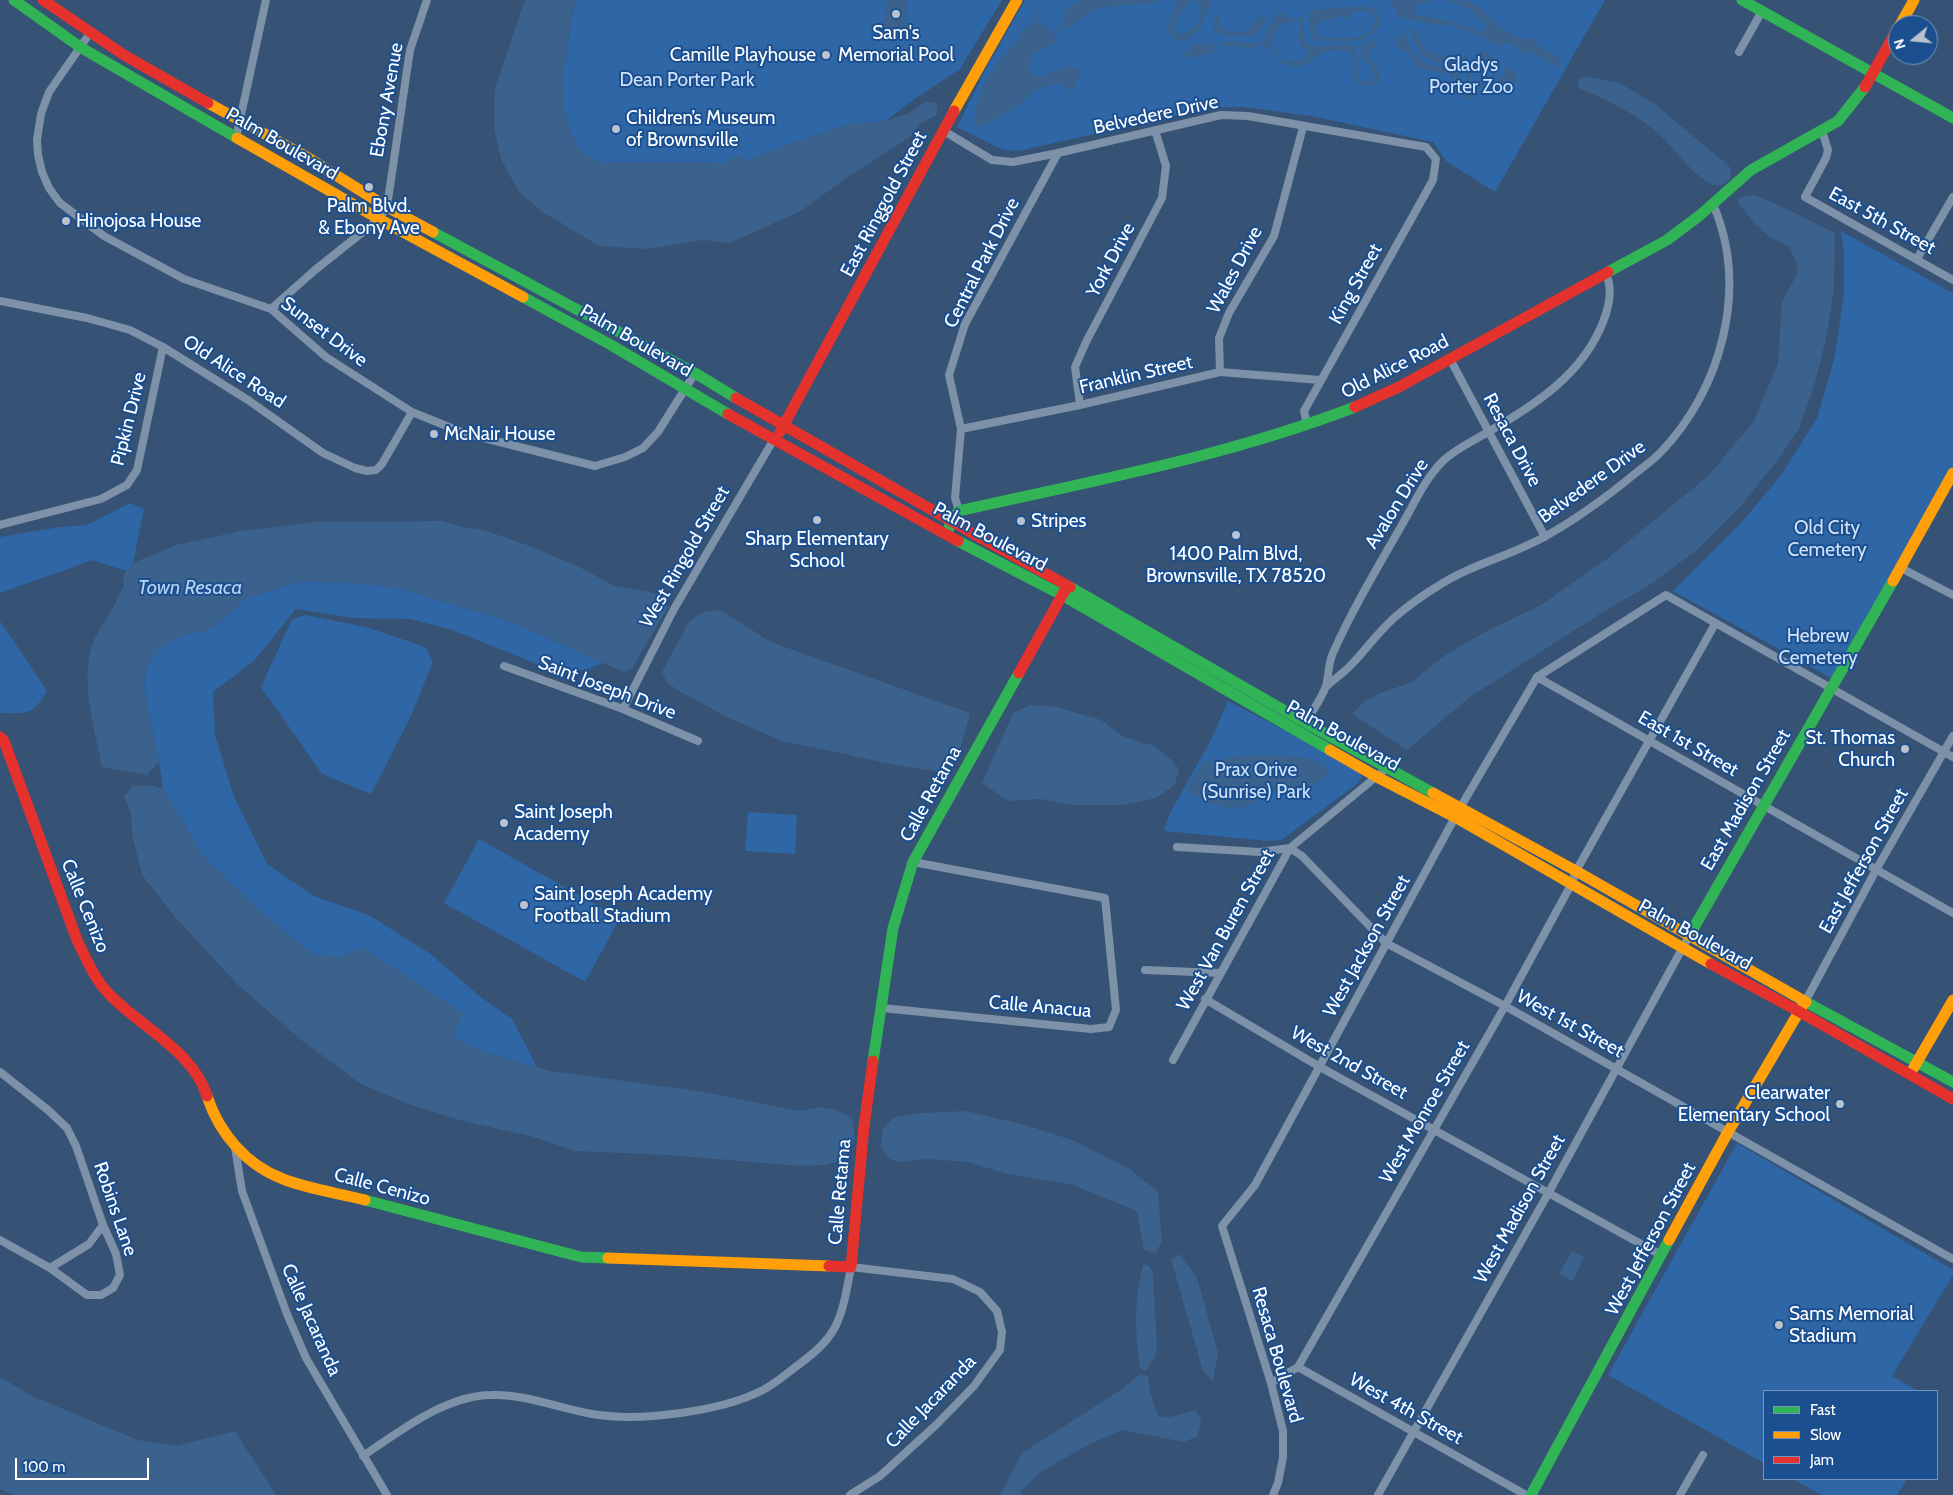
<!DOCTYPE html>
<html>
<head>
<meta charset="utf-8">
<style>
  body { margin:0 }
  #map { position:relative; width:1953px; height:1495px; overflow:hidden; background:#365274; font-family:Cabin,sans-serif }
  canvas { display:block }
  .legend { position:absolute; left:1763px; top:1390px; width:175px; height:90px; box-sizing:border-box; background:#1b4f8f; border:1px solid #7695bc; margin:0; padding:6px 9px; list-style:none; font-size:15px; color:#fff }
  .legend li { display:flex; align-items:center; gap:10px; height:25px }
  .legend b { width:25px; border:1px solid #7695bc }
  .north { position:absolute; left:1888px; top:15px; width:50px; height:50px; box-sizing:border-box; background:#1b4f8f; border:1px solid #7695bc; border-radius:50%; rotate:253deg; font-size:14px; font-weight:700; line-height:20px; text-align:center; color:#fff }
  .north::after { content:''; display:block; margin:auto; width:18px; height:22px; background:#b9c2ce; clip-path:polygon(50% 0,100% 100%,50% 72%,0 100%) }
  .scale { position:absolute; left:15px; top:1458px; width:134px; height:22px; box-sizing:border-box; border:2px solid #fff; border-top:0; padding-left:6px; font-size:15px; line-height:18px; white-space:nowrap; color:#fff; -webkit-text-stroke:4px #1b4f8f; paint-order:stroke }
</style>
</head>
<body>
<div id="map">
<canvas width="1953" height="1495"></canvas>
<ul class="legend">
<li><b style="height:6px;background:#30b455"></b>Fast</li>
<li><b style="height:6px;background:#ff9f0a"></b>Slow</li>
<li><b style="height:6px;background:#e5322d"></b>Jam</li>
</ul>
<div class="north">N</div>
<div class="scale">100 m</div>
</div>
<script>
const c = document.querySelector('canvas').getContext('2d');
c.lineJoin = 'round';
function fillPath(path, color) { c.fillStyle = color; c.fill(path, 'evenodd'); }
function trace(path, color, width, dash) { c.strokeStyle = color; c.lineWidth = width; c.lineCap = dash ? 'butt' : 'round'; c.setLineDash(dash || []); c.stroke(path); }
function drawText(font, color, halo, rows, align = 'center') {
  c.font = font + ' Cabin,sans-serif'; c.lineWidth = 4; c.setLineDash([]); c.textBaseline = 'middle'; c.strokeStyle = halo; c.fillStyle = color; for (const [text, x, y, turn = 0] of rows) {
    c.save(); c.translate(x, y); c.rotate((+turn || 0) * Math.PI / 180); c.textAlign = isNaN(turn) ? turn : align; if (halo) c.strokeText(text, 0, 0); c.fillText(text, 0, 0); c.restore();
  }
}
const green = new Path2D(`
  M577,0h425l-42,69 -50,33 -24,19 -35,3 -67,22 -37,15 -11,-5 -6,7 -128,-1 -17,-7 -9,-10 -12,-33 -2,-32 11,-69z
  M1025,0h580l-110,192 -49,-31 -13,-19 -122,-26 -67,-9h-25l-28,5 -172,39 -16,-1 -46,-23 30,-60z
  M1841,231l112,62v176l-118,211 -162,-89 69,-69 40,-48 35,-56 18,-62 9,-63v-40z
  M130,503l14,6 -11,54 -7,8 -33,-11 -93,33v-56l60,-10 27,-2z
  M304,581l64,3 38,6 113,35 84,38 -16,6 -22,3 -18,-4 -95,-38 -42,-11 -56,-1 -58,-9 -42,52 -41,31 2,43 18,59 34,70 47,32 55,19 60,38 53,45 30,21 25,48 -51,-14 -33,-16 -112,-80 -29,-3 -53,-44 -55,-53 -41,-68 -4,-27 -15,-73 1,-18 5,-10 11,-15 8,-5 14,-6 22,-4 15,-9 26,-24z
  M306,615l64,13 55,19 8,15 -22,54 -40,78 -49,-20 -61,-87 31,-68z
  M0,621l47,70c-14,24 -20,23 -47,22z
  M1228,701l131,68 3,8 -6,8 -75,55 -13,1 -104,-10 6,-18 42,-75z
  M748,812l49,3 -2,39 -50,-3z
  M479,839l141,79 -35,64 -141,-79z
  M1737,1143l216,127v5l-61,101 26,15h-154v72l-156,-88z
  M1793,1479h114l-10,16h-75z`);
const water = new Path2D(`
  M525,0h52l-4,11 -11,69 2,32 12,33 9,10 17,7 128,1 1,-5 5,-2 11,4 37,-14 67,-22 35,-3 21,-7 20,-13 11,2 -2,12 -17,10 -9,12 -65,42 -44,32 -71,32 -27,-3 -56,9 -48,-3 -56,-34 -24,-20 -18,-33 -7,-31 1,-40z
  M887,0h21l-4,31 -21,-3z
  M1079,0h83c-21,6 -42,4 -63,9 -14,4 -21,15 -34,20 -7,-14 3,-22 14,-29z
  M1175,0h37l-11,27 -14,14 -14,-2 -2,-6 -5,-3v-2l8,-14zM1191,1l7,1c9,16 -5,32 -21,32l-4,-4c1,-9 11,-23 18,-29z
  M1385,0h51l-15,3 -7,3 3,9 33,6 33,11 3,-6c-8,-13 -27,-24 -42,-26 7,0 18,0 24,1 25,12 39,44 71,37l-13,19 -14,-14 -18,2 -7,-7 -37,-13 -20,-1 -31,-7 -7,-14z
  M1362,6l13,3 7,13c-12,26 -44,19 -68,18l-3,-2 -3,-24 6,-4zM1354,11l16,1 5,5c1,27 -37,19 -55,21l-5,-5c3,-13 15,-14 27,-17l5,4 3,-6z
  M1278,12h5v5l20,1 2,24 6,4 45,-1 3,35 8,2 8,-4 -6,-15 -7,-5 -1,-13 15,-5 -1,8 -6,1 -1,6c5,9 16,17 11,27 -5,3 -10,4 -16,3 -16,-2 -7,-24 -12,-35 -9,1 -20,0 -29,3 -4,1 -8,6 -13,9 -17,10 -31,2 -39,-14l-7,-3 -16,5 -7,-4h-17l-2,1 -1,5 -1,-10h34l3,3 11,-7 -1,-5zM1298,20l3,3 -3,11 3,13 5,3 2,4c-8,10 -17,6 -28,6l-8,-14v-8l9,-14z
  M1217,14l5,2 -3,8 3,6c18,3 26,6 35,-12l9,-2c-1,5 -2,11 -6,15 -8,8 -38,6 -46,0l-1,-6z
  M1035,22c13,2 16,8 21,19l-11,8 -10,2 -6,11 1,11 12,3 25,-9 14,2 -9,25 -7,-9c-25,-2 -28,5 -46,19 -11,9 -25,15 -37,23l-7,-2c-2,-21 9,-41 20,-58 10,-15 23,-25 31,-41z
  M1409,28l6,2 10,21 32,8 10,-5 1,2 -8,9c-31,-2 -42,-5 -51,-37z
  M1404,31c14,38 19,30 54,40l5,14 5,6c9,1 26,-3 31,-11 4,-5 3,-9 10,-13l6,5 3,8 -5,4 -48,15c-7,-8 -10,-18 -16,-26h-7l-24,-6 -7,-11 -17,-13z
  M1214,42v13l-11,-1 -10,5 -11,-5 13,-9z
  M1482,50l17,12 1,5 -8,14 -15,6 -8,-1 -4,-18zM1487,62l8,4 -4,13 -14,6 -6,-1 -2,-16 8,-5z
  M1584,76l36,7 36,22 62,52c26,14 8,34 -7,27 -18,-9 -33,-31 -47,-45 -22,-22 -57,-40 -86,-51l1,-8z
  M1754,195l29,12 52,26 -1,56 -8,51 -12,46 -15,43 -22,32 -37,46 -42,42 -47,35 -51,30 -130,83 -63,53 -55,-36 13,-13 15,-8 30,-10 37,-29 40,-23 54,-26 67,-47 100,-82 46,-55 24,-58 4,-62 14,-25 1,-11 -7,-17 -21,-12 -13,-11 -19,-23 3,-5z
  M442,521l21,6 20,3 44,15 52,22 36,19 35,6 14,5 4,10 -35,60 -4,4 -6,1 -104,-47 -113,-35 -38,-6 -64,-3 -58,17 -26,24 -15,9 -22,4 -22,12 -16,24 -1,18 15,73 -12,13 -45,-8c-7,-37 -22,-85 -10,-122 4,-12 13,-23 19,-34 5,-8 7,-16 13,-24l-1,-9 3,-7 7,-8 43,-18 65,-14 74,-9z
  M720,610l51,32 199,71 -9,33 -18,26 -42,-6 -119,-25 -55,-24 -46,-25 -14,-9 -5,-11 26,-49 14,-11z
  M1030,705l27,2 44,13 23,17 31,9 17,14 7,9 -4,16 -19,13 -33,7h-50l-33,-6 -32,2 -26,-18 31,-70z
  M1244,755c28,2 63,-5 85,14l-3,7 -13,10 -17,3 -10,-3 -16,6 -24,15 -20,1 -20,-6 -20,-12 17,-27z
  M133,786h21l9,3 41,68 55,53 53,44 29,3 21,-10 101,66 -9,24 32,16 65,18 147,20 100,20 22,-4 16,3 16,8 3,20 -9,21 -19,6 -28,1 -130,-11 -94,-4 -41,-14 -71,-16 -52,-16 -50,-21 -60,-44 -65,-57 -61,-66 -33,-42 -10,-41 -1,-20 -7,-18z
  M966,1111l60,14 49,16 55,28 28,23 4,50 -7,11 -11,-3 -7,-39 -64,-26 -69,-12 -36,-11 -41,-3 -26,3 -12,-3 -8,-12 2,-19 11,-11 29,-4z
  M1572,1251l12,6 -11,24 -14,-7z
  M1179,1254l18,24 21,74 -5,30 -10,-11 -32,-112z
  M1143,1264l6,2 4,7 4,74 -3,13 -9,11 -5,-2c-5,-38 -6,-68 3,-105z
  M1140,1374l8,2 2,17 8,23 12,1 26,-7 5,10 -3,16 -14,6 -62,-12 -32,14 -48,27 -21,20 1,4h-22l22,-42 100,-64z
  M0,1377l34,20 104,43 38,6 59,-15 41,64h-263l-13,-6z`);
const stream = new Path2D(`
  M1030,27l8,-15
  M1053,33l10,-7`);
const canal = new Path2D(`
  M1533,47l24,15`);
const street = new Path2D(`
  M90,33l-41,59 -8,22 -4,26 1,15 4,17 7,16 11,15 44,33 80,43 87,30 55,48 86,55 52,21 131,33 30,-9 18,-9 15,-16 37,-59
  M1739,52l23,-41
  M944,131l48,29 21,2 45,-9 163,-38 27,1 178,31 10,12 -3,21 -129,231 3,13
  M1822,131l6,19 -2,8 -21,39 148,83
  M236,138l30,-138
  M1917,259l36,-62
  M0,301l87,17 43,12 33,17 85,53 75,53 32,15 12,3 9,-1 6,-6 30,-52
  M271,309l44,-39 64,-51 8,-12 23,-157 17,-50
  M1450,359l95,178
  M1220,372l-1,-34 10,-25 45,-77 29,-109
  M1080,405l-5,-38 11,-25 76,-144 4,-32 -11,-36
  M961,429l119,-24 140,-33 100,8
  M959,511l-4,-13 6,-69 -12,-54 16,-51 93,-171
  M0,525l101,-26 26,-14 10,-15 26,-123
  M1901,568l52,27
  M504,666l119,43 75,32
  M1537,677l416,236
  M1326,687c7,-7 16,-13 23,-20 16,-16 29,-35 46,-50 13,-11 28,-22 43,-31 32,-21 72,-30 106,-49 33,-18 64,-41 93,-65 8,-6 16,-12 23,-19 62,-64 89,-165 53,-249
  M623,709l51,-100 100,-170
  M1306,723c6,-12 16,-25 20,-37 3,-11 2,-23 7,-33 20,-45 46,-88 70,-130 12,-21 23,-46 41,-63 13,-12 29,-19 44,-28 47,-27 95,-58 115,-110 6,-15 10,-33 3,-48
  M1177,847l83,5 30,-4 12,8 84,87 119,63 448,253
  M1145,970l75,3
  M1205,999l115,68 341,188
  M1805,1002l71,-132 77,-134
  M882,1008l209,21 18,-2 7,-17 -11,-112 -192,-36
  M1173,1060l117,-212 98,-81
  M0,1072l48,38 19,18 9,18 27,79 13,29 4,21 -7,13 -12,7h-14l-37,-27 -50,-28
  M235,1147l7,44 45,123 19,44 81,137
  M50,1268l39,-24 14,-19
  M1298,1367l207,-361 67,-123 4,-12 139,-247
  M1271,1383l27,-16 228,128
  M363,1456c37,-25 83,-61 129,-61 34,-1 66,13 100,19 47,8 128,-2 171,-24 12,-6 23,-16 34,-24 14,-11 28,-21 37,-37 10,-18 13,-42 17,-62l102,12 27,13 17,19 5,21 -2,18 -26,36 -38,39 -56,51 -30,19
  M1273,1495l5,-12 5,-26v-26l-12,-48 -49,-157 33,-41 205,-377 77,-131 129,-82 287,162
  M1378,1495l171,-303 140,-256
  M1680,1495l23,-40`);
const fast = new Path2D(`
  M14,0l66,47 157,91
  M1742,0l211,118
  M433,232l262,141 41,25
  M1608,272l59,-32 32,-24 52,-46 87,-49 27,-34
  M523,297l88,48 117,69
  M949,528l1,-7 9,-10c133,-30 269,-55 396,-104
  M958,541l104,54 268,155
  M1070,587l236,136 127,70
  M1689,936l204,-355
  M1806,1002l147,80
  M873,1061l20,-133 20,-66 106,-189
  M365,1200l216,57 27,1
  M1531,1495l138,-255`);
const slow = new Path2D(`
  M1900,25l14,-25
  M208,103l97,53 82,51 46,25
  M954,111l63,-111
  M237,138l142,81 144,78
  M1893,581l60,-108
  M1330,750l47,27 78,40 256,147
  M1433,793l143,78 230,131
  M1913,1069l40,-69
  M207,1096c12,37 39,69 76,83 25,10 55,14 82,21
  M1669,1240l59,-108 75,-127
  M608,1258l221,8`);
const jam = new Path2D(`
  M43,0l81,55 84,48
  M1865,87l33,-59
  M736,398l245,140 89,49
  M1355,407l44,-20 209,-115
  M728,414l230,127
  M780,432l174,-321
  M1019,673l46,-83
  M0,737l4,4 73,199c9,19 18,40 33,55 32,33 83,56 97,101
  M1711,964l87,47 155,88
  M829,1266l22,1 13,-141 9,-65`);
const markers = [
  [896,14,5,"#b9c2ce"],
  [826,55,5,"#b9c2ce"],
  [616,129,5,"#b9c2ce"],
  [369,187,5,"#b9c2ce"],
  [66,221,5,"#b9c2ce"],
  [434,434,5,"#b9c2ce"],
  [817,520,5,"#b9c2ce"],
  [1021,521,5,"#b9c2ce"],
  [1236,535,5,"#b9c2ce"],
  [1905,749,5,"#b9c2ce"],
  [504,823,5,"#b9c2ce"],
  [524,905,5,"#b9c2ce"],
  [1840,1104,5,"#b9c2ce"],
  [1779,1325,5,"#b9c2ce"]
];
const poiNames = [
  ["Sam's",896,33,"center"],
  ["Memorial Pool",896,55,"center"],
  ["Camille Playhouse",816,55,"right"],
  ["Children’s Museum",626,118],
  ["of Brownsville",626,140],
  ["Palm Blvd.",369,206,"center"],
  ["& Ebony Ave",369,228,"center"],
  ["Hinojosa House",76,221],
  ["McNair House",444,434],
  ["Stripes",1031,521],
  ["Sharp Elementary",817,539,"center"],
  ["School",817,561,"center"],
  ["1400 Palm Blvd,",1236,554,"center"],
  ["Brownsville, TX 78520",1236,576,"center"],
  ["St. Thomas",1895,738,"right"],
  ["Church",1895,760,"right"],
  ["Saint Joseph",514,812],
  ["Academy",514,834],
  ["Saint Joseph Academy",534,894],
  ["Football Stadium",534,916],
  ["Clearwater",1830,1093,"right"],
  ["Elementary School",1830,1115,"right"],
  ["Sams Memorial",1789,1314],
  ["Stadium",1789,1336]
];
const parkNames = [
  ["Gladys",1471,65],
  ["Porter Zoo",1471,87],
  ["Dean Porter Park",687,80],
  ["Old City",1827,528],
  ["Cemetery",1827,550],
  ["Hebrew",1818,636],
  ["Cemetery",1818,658],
  ["Prax Orive",1256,770],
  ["(Sunrise) Park",1256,792]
];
const streetNames = [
  ["Ebony Avenue",387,100,-80],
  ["Belvedere Drive",1156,115,-12],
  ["Palm Boulevard",282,144,30],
  ["East Ringgold Street",884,204,-62],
  ["East 5th Street",1882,221,29],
  ["York Drive",1111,260,-62],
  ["Central Park Drive",982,263,-63],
  ["Wales Drive",1235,270,-62],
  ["King Street",1356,284,-61],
  ["Sunset Drive",324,332,37],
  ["Palm Boulevard",636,341,30],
  ["Old Alice Road",1395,367,-27],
  ["Old Alice Road",234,372,33],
  ["Franklin Street",1136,375,-13],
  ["Pipkin Drive",129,419,-76],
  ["Resaca Drive",1512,440,62],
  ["Belvedere Drive",1592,482,-36],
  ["Avalon Drive",1397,504,-58],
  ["Palm Boulevard",990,537,28],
  ["West Ringold Street",685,557,-60],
  ["Saint Joseph Drive",607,688,21],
  ["Palm Boulevard",1343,736,29],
  ["East 1st Street",1688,744,30],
  ["Calle Retama",931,794,-61],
  ["East Madison Street",1746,800,-60],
  ["East Jefferson Street",1864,861,-61],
  ["Calle Cenizo",85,906,68],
  ["West Van Buren Street",1226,930,-61],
  ["Palm Boulevard",1695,935,29],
  ["West Jackson Street",1367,946,-61],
  ["Calle Anacua",1040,1007,5],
  ["West 1st Street",1570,1024,29],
  ["West 2nd Street",1349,1063,29],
  ["West Monroe Street",1425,1112,-60],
  ["Calle Cenizo",382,1187,15],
  ["Calle Retama",840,1192,-85],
  ["Robins Lane",115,1209,71],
  ["West Madison Street",1520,1209,-61],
  ["West Jefferson Street",1651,1239,-62],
  ["Calle Jacaranda",311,1320,66],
  ["Resaca Boulevard",1277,1355,74],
  ["Calle Jacaranda",931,1402,-46],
  ["West 4th Street",1406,1409,29]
];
const waterNames = [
  ["Town Resaca",190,588]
];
fillPath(green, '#2f66a5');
fillPath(water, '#3b618d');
trace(stream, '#3b618d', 2.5);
trace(canal, '#3b618d', 9);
trace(street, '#7d92a8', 8);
trace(fast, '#30b455', 11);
trace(slow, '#ff9f0a', 11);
trace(jam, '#e5322d', 11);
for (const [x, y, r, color] of markers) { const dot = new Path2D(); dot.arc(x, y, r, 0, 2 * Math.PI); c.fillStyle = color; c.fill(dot); trace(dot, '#1b4f8f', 2); }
drawText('19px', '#fff', '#1b4f8f', poiNames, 'left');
drawText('19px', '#cfe3fa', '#1b4f8f', parkNames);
drawText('19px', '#fff', '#1b4f8f', streetNames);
drawText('italic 20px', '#b5d3f5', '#1b4f8f', waterNames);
</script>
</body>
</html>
